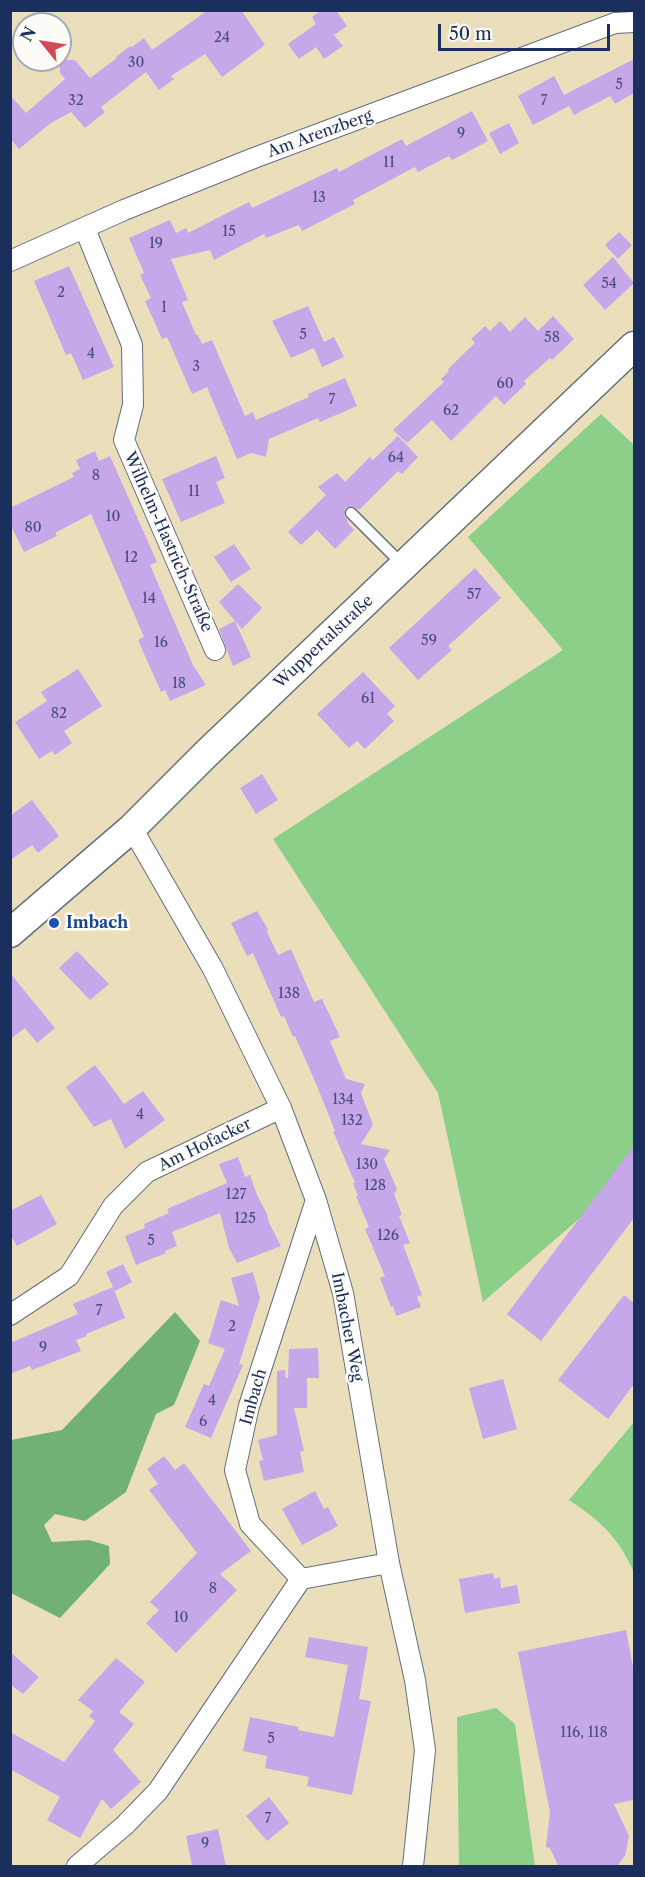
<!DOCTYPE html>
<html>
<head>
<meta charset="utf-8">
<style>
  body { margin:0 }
  #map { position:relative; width:645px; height:1877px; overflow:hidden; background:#ebdfbb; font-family:"Libre Caslon Text",serif }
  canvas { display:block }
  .frame { position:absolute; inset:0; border:12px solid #1b2f5e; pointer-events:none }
  .north { position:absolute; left:12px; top:12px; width:60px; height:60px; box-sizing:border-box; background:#fdfcf7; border:2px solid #a3aaba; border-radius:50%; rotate:300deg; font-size:16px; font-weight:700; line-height:24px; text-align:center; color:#1b2f5e }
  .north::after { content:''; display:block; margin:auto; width:21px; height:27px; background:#d1495b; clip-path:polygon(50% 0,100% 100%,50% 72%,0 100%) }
  .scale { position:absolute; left:438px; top:24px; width:172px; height:27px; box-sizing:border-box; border:3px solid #1b2f5e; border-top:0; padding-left:8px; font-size:18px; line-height:21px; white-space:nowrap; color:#1b2f5e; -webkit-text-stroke:4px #fdfcf7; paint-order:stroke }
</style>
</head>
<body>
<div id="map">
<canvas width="645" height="1877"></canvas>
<div class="frame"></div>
<div class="north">N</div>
<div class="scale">50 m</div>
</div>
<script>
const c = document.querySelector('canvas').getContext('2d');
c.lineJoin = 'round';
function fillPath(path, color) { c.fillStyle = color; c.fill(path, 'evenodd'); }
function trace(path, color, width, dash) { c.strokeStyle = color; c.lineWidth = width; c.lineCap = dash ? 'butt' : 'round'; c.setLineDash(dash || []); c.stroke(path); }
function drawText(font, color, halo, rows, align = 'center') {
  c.font = font + ' "Libre Caslon Text",serif'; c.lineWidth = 5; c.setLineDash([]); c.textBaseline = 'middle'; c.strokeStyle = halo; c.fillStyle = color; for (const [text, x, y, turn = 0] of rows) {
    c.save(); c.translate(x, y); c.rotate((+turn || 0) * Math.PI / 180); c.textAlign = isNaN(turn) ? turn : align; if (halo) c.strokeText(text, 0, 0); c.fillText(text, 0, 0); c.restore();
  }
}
const green = new Path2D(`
  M601,414l33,31v726l-151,131 -45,-209 -165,-254 290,-189 -95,-113z
  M634,1422v150c-18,-37 -31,-49 -65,-72z
  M496,1708l19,16 20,142h-76l-2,-149z`);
const forest = new Path2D(`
  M175,1312l25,29 -26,64 -18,9 -30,78 -41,29 -30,-7 -11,11 8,17 37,-2 20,6 1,18 -50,54 -49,-25v-153l51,-10z`);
const building = new Path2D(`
  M208,10h33l24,35 -43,32 -17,-23 -34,22 3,3 -15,11 -13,-18 -45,35 4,5 -20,16 -14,-16 -20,11 -32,26 -9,-11v-43l16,18 39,-34 -5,-6v-13h15l15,18 27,-20 -1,-1 14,-11 2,1 12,-9 8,12z
  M321,10h15l11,16 -13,9 9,11 -19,13 -8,-12 -17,12 -11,-15 28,-20 -4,-7z
  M634,59v34l-19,11 -5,-8 -36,19 -5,-9 -36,19 -15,-29 36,-20 10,19z
  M472,111l16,30 -36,19 -3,-4 -31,16 -3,-5 -62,33 2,4 -53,27 -3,-6 -33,13 -2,-4 -50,26 -4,-10 -39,9 17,41 -6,2 14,33h2l4,9 10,-4 33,76 8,-4 3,8 53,-23 -1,-3 37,-16 12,28 -37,16 -2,-4 -49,21 -3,18 -15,-4 -14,6 -30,-72 -15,7 -25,-57 -5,2 -17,-38 6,-3 -11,-23 4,-2 -15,-35 41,-18 6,13 10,-5 2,5 61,-31 3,6 85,-40 2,4 63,-33 4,7z
  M509,123l10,20 -19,11 -11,-21z
  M619,232l13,13 -14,14 -13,-14z
  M613,257l21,26 -29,27 -22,-25z
  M69,266l45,101 -31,13 -12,-27 -5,2 -32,-74z
  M308,306l16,36 10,-5 10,20 -22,10 -8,-19 -23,10 -19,-37z
  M553,316l21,23 -22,21 -2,-2 -26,23 2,3 -22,21 -8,-9 -45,45 -19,-21 -25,23 -14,-13 51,-48 -3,-3 8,-8 -1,-2 27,-26 -4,-4 14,-13 5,5 10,-10 10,11 15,-15 13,14z
  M398,436l20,21 -16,17 -4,-3 -39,39 -7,-4 -7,2 -1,7 4,6 -1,1 7,8 -19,19 -18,-19 -16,15 -13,-13 38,-37 -8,-8 19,-14 8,9 25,-25 3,3z
  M95,451l4,10 11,-5 47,106 -7,3 43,100 13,20 -36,16 -5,-11 -4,2 -23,-52 6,-3 -53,-123 -36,19 2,3 -33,16 -14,-28v-16l64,-31 -2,-4 8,-4 -4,-9z
  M216,456l9,22 -9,4 9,21 -44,19 -19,-43z
  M234,544l17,25 -20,13 -17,-25z
  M475,568l26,30 -53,48 4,4 -34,30 -29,-32z
  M238,584l24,24 -20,21 -23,-27z
  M235,621l16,36 -18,9 -14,-37z
  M78,669l24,37 -38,25 8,12 -17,12 -3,-4 -13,8 -24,-37 32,-21 -6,-9z
  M363,672l32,34 -8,8 7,7 -29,28 -8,-8 -8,7 -32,-34z
  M262,774l16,26 -22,14 -16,-26z
  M32,800l27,36 -21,17 -6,-8 -22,15v-44z
  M257,911l11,18 -1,3 11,23 13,-6 23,53 8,-3 18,38 -10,4 16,38 19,5 -4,9 12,32 -12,19 29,6 -6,9 13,30 -3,5 8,21 -3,1 11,27 -7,2 19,50 -5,2 4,10 -25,9 -3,-10 -2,1 -11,-29 5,-2 -20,-47 4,-2 -13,-31h2l-5,-13h2l-22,-52h2l-18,-45 -22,-50 -2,1 -9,-21 -3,1 -28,-64 -6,3 -16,-33z
  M77,951l32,33 -19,16 -31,-32z
  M10,973l45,55 -18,15 -12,-15 -15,11z
  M95,1065l29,39 19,-13 22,29 -40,29 -14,-30 -17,8 -28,-40z
  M634,1146v72l-93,123 -34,-27z
  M238,1157l7,20 5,-2 7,20 10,19 2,9 12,23 -44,17 -8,-15 -9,-35 -48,19 5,14 -12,5 1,2 -30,12 -11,-29 20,-8 -1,-4 25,-11 -2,-4 60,-26 -8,-19z
  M41,1195l16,29 -40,22 -7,-12v-23z
  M123,1264l9,18 -17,9 -9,-19z
  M253,1272l7,26 -21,66 4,1 -32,73 -26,-11 19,-43 5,2 16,-37 -17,-6 13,-43 18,6 -8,-28z
  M113,1287l12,31 -39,16 1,2 -11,4 5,11 -49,19 -2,-4 -20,8v-31l68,-29 -5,-10z
  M624,1295l10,8v81l-26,35 -50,-39z
  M318,1348l1,30h-12v30h-13l10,43 -4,1 4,20 -40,9 -5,-20 4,-1 -5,-20 19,-5v-64l8,-1 1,8h2l1,-29z
  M503,1379l14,50 -34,10 -14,-51z
  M164,1456l11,14 9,-7 67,88 -31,23 17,16 -61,63 -30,-30 13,-13 -9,-8 47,-49 -48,-63 9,-6 -11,-15z
  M315,1491l9,18 4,-2 10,19 -36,19 -20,-36z
  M493,1573l1,6 6,-2 1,11 16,-3 3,18 -55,10 -6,-34z
  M626,1630l8,42v128l-20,4 15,32 -4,20 -8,10h-59l-8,-18 -4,-1 4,-35 -32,-160z
  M309,1637l59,10 -9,52 12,2 -19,94 -45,-9 2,-9 -44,-9 2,-12 -24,-5 7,-34 48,10v3l36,7 14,-72 -43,-8z
  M10,1652l29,25 -16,17 -13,-10z
  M116,1658l29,24 -26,30 15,12 -21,26 28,32 -30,27 -9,-10 -22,39 -33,-18 13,-23 -50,-28v-37l54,30 31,-41 -6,-5 4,-5 -15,-11z
  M269,1797l20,26 -22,18 -21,-25z
  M218,1829l8,37h-34l-6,-30z`);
const lane = new Path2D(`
  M351,513l51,51`);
const street = new Path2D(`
  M85,229l47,116 1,60 -9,35 91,210
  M10,261l114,-51 130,-52 361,-135 19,-1
  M132,828l81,141 68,139 35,92 27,93 46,270 26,117 10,70 -12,116
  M10,1315l59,-39 44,-70 34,-34 134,-64
  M301,1579l-51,-55 -15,-54 14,-64 67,-206
  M77,1866l48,-41 33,-34 143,-212 88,-16`);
const secondary = new Path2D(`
  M10,933l122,-105 75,-75 427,-407`);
const markers = [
  [54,923,6,"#1a4fb4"]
];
const numberNames = [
  ["24",222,38],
  ["30",136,63],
  ["5",619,85],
  ["32",76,101],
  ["7",544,101],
  ["9",461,134],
  ["11",389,163],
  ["13",319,198],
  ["15",229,232],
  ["19",156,244],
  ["54",609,284],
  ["2",61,293],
  ["1",164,308],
  ["5",303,335],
  ["58",552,338],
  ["4",91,354],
  ["3",196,367],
  ["60",505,384],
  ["7",332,400],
  ["62",451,411],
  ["64",396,458],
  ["8",96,476],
  ["11",194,492],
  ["10",113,517],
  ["80",33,528],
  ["12",131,558],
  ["57",474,595],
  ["14",149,599],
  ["59",429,641],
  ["16",161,643],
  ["18",179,684],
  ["61",368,699],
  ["82",59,714],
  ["138",289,994],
  ["134",343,1100],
  ["4",140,1115],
  ["132",352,1121],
  ["130",367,1165],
  ["128",375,1186],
  ["127",236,1195],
  ["125",245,1219],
  ["126",388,1236],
  ["5",151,1241],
  ["7",99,1311],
  ["2",232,1327],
  ["9",43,1348],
  ["4",212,1401],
  ["6",203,1422],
  ["8",213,1589],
  ["10",181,1618],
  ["116, 118",584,1733],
  ["5",271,1739],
  ["7",268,1819],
  ["9",205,1844]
];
const streetNames = [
  ["Am Arenzberg",320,134,-20],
  ["Wilhelm-Hastrich-Straße",168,542,66],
  ["Wuppertalstraße",324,642,-43],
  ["Am Hofacker",205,1145,-26],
  ["Imbacher Weg",347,1327,79],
  ["Imbach",254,1397,-74]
];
const transitNames = [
  ["Imbach",66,923]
];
fillPath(green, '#8ccf88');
fillPath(forest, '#71b274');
fillPath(building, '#c5a7ea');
trace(lane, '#646d7f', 13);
trace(street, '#646d7f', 22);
trace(secondary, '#646d7f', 31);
trace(lane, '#fff', 10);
trace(street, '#fff', 20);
trace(secondary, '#fff', 28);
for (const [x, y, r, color] of markers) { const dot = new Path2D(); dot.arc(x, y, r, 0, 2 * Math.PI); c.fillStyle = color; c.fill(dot); trace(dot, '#fdfcf7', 2); }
drawText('14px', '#464d81', null, numberNames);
drawText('16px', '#1b2f5e', '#fdfcf7', streetNames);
drawText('bold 16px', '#164399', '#fdfcf7', transitNames, 'left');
</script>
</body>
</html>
